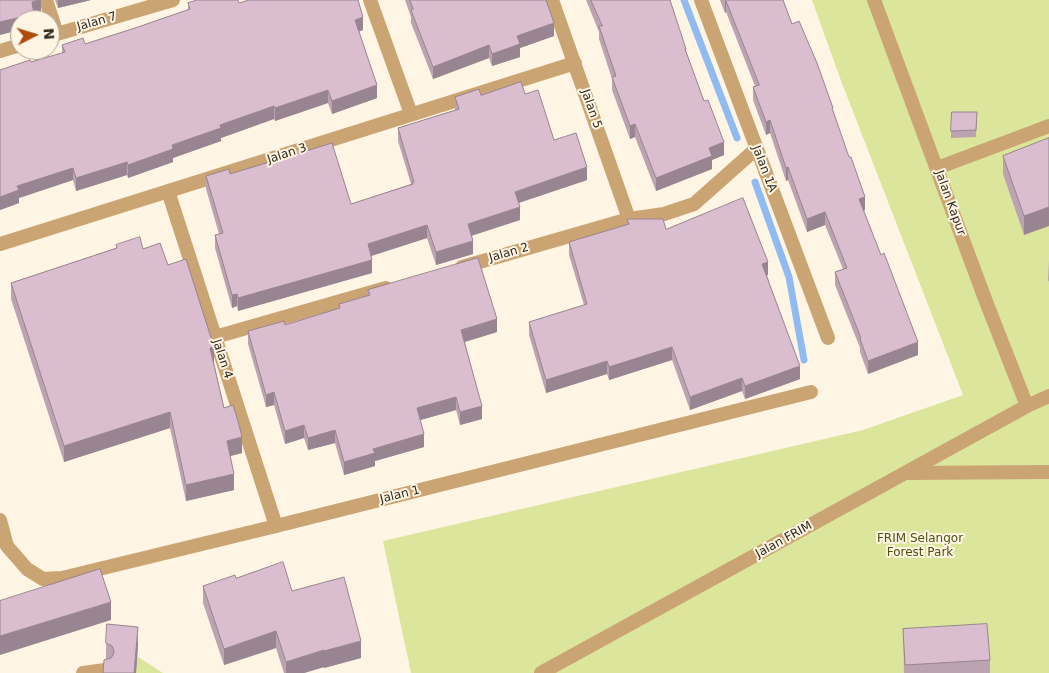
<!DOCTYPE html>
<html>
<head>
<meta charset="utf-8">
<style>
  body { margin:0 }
  #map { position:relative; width:1049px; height:673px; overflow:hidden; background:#fff5e4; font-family:"DejaVu Sans",sans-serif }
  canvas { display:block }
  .north { position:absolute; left:10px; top:10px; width:50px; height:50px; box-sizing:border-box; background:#fff5e4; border:1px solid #aca395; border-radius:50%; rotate:85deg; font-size:14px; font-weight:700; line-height:20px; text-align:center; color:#2f291e }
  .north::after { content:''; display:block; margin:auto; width:18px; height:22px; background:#ad4c0b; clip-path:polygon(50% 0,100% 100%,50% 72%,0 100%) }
</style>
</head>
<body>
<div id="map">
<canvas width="1049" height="673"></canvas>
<div class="north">N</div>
</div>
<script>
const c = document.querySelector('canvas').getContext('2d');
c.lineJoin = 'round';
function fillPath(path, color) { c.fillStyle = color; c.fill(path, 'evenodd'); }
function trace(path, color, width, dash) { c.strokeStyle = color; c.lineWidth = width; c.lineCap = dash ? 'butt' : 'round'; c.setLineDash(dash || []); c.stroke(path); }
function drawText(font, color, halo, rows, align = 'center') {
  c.font = font + ' "DejaVu Sans",sans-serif'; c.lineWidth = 4; c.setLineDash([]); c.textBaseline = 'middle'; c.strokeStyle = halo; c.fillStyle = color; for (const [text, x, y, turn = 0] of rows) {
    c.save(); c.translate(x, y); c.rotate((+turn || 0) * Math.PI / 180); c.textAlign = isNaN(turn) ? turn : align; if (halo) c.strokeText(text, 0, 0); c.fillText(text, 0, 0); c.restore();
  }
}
const green = new Path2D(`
  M812,0h237v673h-638l-28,-132 480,-111 100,-35 -123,-317z
  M121,646l42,27h-45z`);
const stream = new Path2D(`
  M684,0l53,138
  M755,182l34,95 15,83`);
const service = new Path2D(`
  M937,168l112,-42
  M906,473l143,-1`);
const minor = new Path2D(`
  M46,0l11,34
  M370,0l41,114
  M552,0l77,219
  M701,0l127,338
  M874,0l111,299 42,107
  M50,36l123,-36
  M0,51l20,-6
  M168,191l108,335
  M0,244l575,-181
  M462,267l167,-48 35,-5 30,-10 62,-55
  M215,337l171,-49
  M0,520l7,26 20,23 16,10 19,-1 214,-52 535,-134
  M83,673l22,-3
  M541,673l486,-267 22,-10`);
const wall = new Path2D(`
  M55,0h36l-33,8z
  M405,0h141l8,36 -34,12v9l-28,9 -3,-8 -56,21 -22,-56v-6z
  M586,0h84l16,52 18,49 20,54 -12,5v9l-56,22 -21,-54 -5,2 -18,-49v-11l-13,-40v-7z
  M720,0h63l9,24 41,89 32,97 -1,1 54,144 -50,19 -8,-22v-4l-25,-63v-13l8,-3 -18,-44 -18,7 -19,-52 -2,1 -16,-48 -4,2 -13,-35v-13l2,-1 -29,-74 -1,1z
  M188,3h51l124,27 -4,1 18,67 -45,16 -4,-11 -53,18 -1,-2 -53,19v3l-48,17v4l-45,16 -1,-3 -51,16 -3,-11 -54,18v5l-19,7 31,-148 31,-9v-8l23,-1 50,-16 53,-18z
  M525,94l29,46 33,40 -68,23 1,17 -48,15 1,19 -37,11 -9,-27 -56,18 1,17 -134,38 -1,-5 -5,2 -17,-60v-13l4,-1 -13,-45v-13l24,-2 121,30 60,-20 -13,-43v-13l57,-18v-13l26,-2z
  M977,119l-1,18 -25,1v-7z
  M1049,138l-25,97 -21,-61v-18z
  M627,219l39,10 102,46h-1l33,104 -55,20 -3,-8 -52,19 -18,-50 -63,20 -2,-6 -61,19 -17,-58v-13l55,-17 -15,-50v-13l58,-17z
  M116,245l27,4 25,16 46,98 10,45 18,45 -12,3 4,34 -48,11 -16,-73 -106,34 -53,-163v-16l105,-35z
  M1049,261v21l-1,-2z
  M368,290l129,42 -32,10 17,77 -22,6 -4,-15 -36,10 4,27 -49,14v5l-31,9 -9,-32 -27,7 -4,-12 -19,6 -11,-39 -8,2 -18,-63v-13l37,-6 54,-16v-5l29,-8z
  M236,578l56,13 69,67 -37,10v-1l-20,6h-20l-8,-25 -52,17 -21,-62v-17z
  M903,629l87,31v13h-86z
  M106,643l32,2 -2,28h-33l3,-13z`);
const shadedWall = new Path2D(`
  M41,0v13l-7,1v6h-14v10l-20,5v-13l32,-20z
  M58,0h33l-33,8z
  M725,0h1v12l-1,1z
  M363,17v13l-8,3v-13z
  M554,23v13l-34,12v9l-28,9v-12l25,-18z
  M489,45v13l-56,21v-12z
  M377,85v13l-45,16v-13z
  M328,90v13l-53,18v-13z
  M274,106v13l-53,19v3l-48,17v4l-45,16v-13l92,-40z
  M770,120v13l-4,2v-13z
  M635,124v13l-5,2v-13z
  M724,142v13l-12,5v9l-56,22v-13l53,-30z
  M127,162v13l-51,16v-13z
  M587,167v13l-72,24v-12z
  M788,167v13l-2,1v-13z
  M73,168v12l-54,18v5l-19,7v-13l17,-11z
  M865,197v13l-6,2v-13z
  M520,207v13l-52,17v-13z
  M1049,207v19l-25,9v-19z
  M825,212v13l-18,7v-13z
  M427,225v13l-59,19v-13z
  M473,241v13l-37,11v-13z
  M372,260v13l-134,38v-13z
  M768,262v13l-6,2v-13z
  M237,294v12l-5,2v-13z
  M497,319v13l-36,11v-13z
  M918,342v13l-50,19v-13z
  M214,347v16l-4,1v-16z
  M672,347v13l-63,20v-13z
  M607,361v13l-61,19v-13z
  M800,366v13l-55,20v-13z
  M742,378v13l-52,19v-13z
  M274,392v13l-8,2v-12z
  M456,397v13l-39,11v-13z
  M482,406v13l-22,6v-13z
  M170,412v16l-106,34v-16z
  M304,425v13l-19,6v-13z
  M335,430v13l-27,7v-12z
  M424,434v13l-49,14v5l-31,9v-13l29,-13z
  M242,437v16l-15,4v-16z
  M234,474v16l-48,11v-16z
  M111,602v18l-111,35v-19z
  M138,627v18l-2,28h-2z
  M276,631v17l-52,17v-16z
  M361,641v17l-37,10v-17z
  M324,650v17l-20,6h-18v-11z`);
const building = new Path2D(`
  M0,0h40l-8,2 2,12 -34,8z
  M198,0h40l1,3 10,-3h109l5,17 -8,3 22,65 -45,16 -4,-11 -53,18 -1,-2 -54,19 1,3 -49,17 1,4 -45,16 -1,-3 -51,16 -3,-10 -56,18 2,4 -19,7v-127l30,-10 1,2 34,-10 -3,-7 21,-7 2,6 50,-16 55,-19 -2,-6z
  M410,0h136l8,23 -37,13 3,8 -28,10 -3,-9 -56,22 -22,-57 2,-1z
  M591,0h79l16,49h-1l19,52 4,-1 16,42 -15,6 3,8 -56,22 -21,-54 -5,2 -18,-49 4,-1 -17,-50h3z
  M726,0h57l9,24 7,-3 18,42 16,45h-1l17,49h2l14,40 -6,2 22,56 3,-2 34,89 -50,19 -8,-22 1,-1 -26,-66 12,-4 -22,-56 -18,7 -19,-52 -2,1 -16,-48 -4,2 -13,-35 6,-2z
  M521,82l4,12 13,-4 16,50 22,-7 11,34 -72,25 5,15 -52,17 5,17 -37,11 -9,-27 -59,19 4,16 -134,38 -1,-4 -5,1 -17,-60 8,-2 -17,-57 23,-7 1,5 102,-31 19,61 62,-20 -1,-2h2l-16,-54 61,-19 -4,-12 24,-8 2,6z
  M952,112h25l-1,18 -25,1z
  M1049,138v69l-25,9 -21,-60z
  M743,198l25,64 -6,2 38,102 -55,20 -3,-8 -52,19 -18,-50 -63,20 -2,-6 -61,19 -17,-58 58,-18 -18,-62 60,-18 -2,-5h36l3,10z
  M140,237l3,12 17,-6 8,22 18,-6 28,88 -4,1 14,60 9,-3 5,16 4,16 -15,4 7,33 -48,11 -16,-73 -106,34 -53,-163 106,-35 -1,-3z
  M478,258l19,61 -36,11 21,76 -22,6 -4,-15 -39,11 7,26 -51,15 2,4 -31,9 -9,-32 -27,8 -4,-13 -19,6 -11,-39 -8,3 -18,-64 36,-10 1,4 55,-17 -1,-4 31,-9 -2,-5z
  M283,562l9,29 52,-14 17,64 -37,10v-1l-38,12 -10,-31 -52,18 -21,-63 32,-11 1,3z
  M100,569l11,33 -111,34v-35z
  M107,624l31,3 -4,46h-31l1,-13 7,-2 2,-3 1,-4 -2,-5 -6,-3z
  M987,624l3,36 -85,5 -2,-36z`);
const streetNames = [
  ["Jalan 7",97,22,-16],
  ["Jalan 5",591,109,71],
  ["Jalan 3",287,154,-18],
  ["Jalan 1A",764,169,69],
  ["Jalan Kapur",950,203,70],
  ["Jalan 2",509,253,-16],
  ["Jalan 4",222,359,72],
  ["Jalan 1",400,495,-14],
  ["Jalan FRIM",784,540,-29]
];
const parkNames = [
  ["FRIM Selangor",920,539],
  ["Forest Park",920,553]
];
fillPath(green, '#dbe59b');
trace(stream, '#90baf2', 7);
trace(service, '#cba474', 14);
trace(minor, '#cba474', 14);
fillPath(wall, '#bba3b2');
fillPath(shadedWall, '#998491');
fillPath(building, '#dabdcf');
trace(building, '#998491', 1);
drawText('12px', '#2f291e', '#fff5e4', streetNames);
drawText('12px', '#4c520d', '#fff5e4', parkNames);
</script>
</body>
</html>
